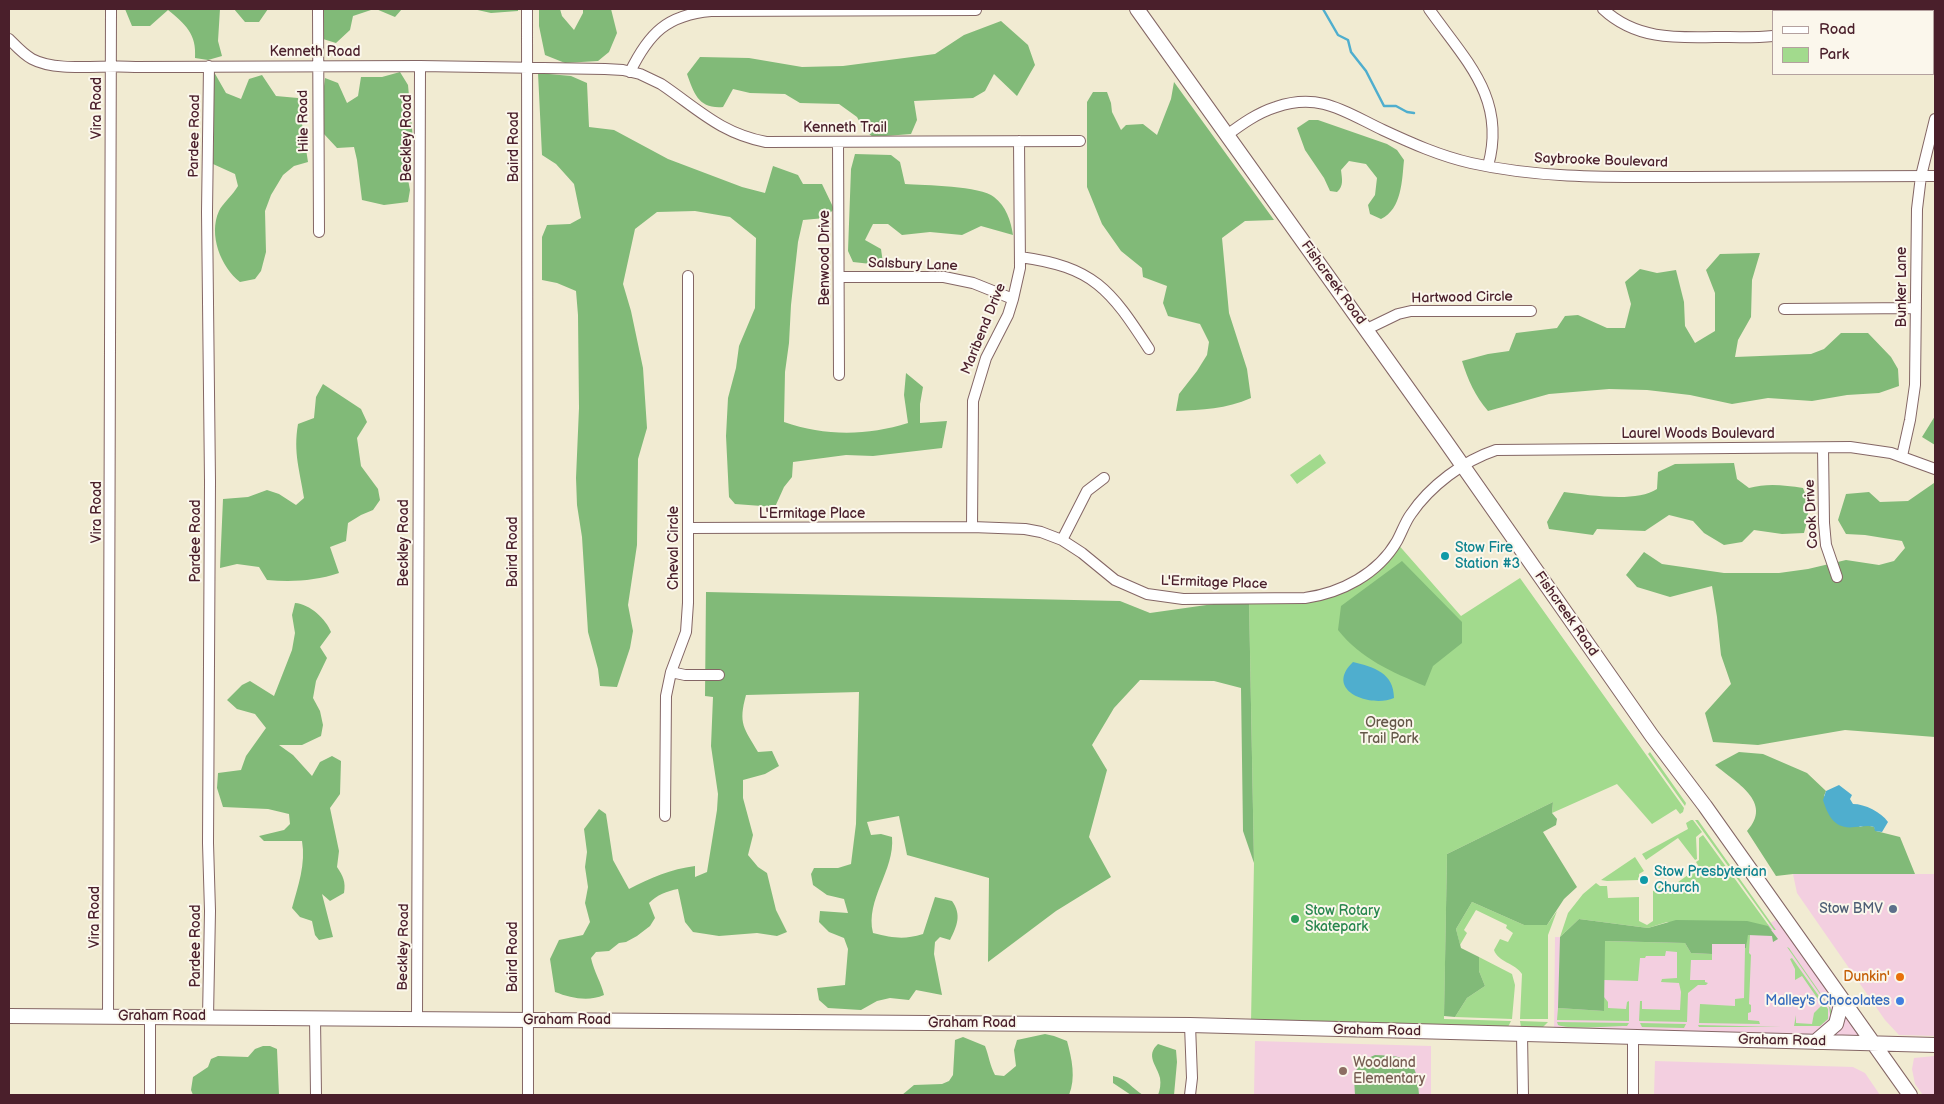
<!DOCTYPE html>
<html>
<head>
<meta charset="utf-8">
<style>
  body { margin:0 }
  #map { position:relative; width:1944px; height:1104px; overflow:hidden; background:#f1ebd2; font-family:"Balsamiq Sans",sans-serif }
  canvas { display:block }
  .frame { position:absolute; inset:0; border:10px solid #4a1f2b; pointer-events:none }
  .legend { position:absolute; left:1772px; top:10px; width:162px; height:65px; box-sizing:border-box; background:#fbf7ec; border:1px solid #b4a19f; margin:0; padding:6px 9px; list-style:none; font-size:15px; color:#4a1f2b }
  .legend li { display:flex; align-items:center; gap:10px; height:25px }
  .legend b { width:25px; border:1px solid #b4a19f }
</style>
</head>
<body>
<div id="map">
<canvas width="1944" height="1104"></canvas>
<div class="frame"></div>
<ul class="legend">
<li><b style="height:6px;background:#fff"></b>Road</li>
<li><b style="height:14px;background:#a2da8d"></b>Park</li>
</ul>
</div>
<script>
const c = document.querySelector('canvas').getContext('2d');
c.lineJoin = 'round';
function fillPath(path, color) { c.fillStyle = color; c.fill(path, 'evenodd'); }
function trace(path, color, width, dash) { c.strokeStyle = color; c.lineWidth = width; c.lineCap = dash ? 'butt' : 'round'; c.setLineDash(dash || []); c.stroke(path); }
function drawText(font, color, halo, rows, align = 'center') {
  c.font = font + ' "Balsamiq Sans",sans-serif'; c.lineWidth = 4; c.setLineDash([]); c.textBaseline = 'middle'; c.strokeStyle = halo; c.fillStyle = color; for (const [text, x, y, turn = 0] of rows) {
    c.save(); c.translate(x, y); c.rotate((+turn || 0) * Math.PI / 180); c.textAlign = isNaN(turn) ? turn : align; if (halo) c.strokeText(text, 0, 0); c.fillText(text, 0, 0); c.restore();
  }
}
const built = new Path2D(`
  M1793,874h142v162l-36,-1 -14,-15 -88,-127z
  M1783,916l89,127 -318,-8 1,-98 182,4z
  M1255,1041l176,5v49h-177z
  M1935,1056v39h-12l-8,-11 -3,-15 2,-11z
  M1655,1061l198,6 12,6 15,22h-226z`);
const green = new Path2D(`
  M1320,454l6,9 -29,21 -7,-9z
  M1396,542l65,74 59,-38 164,230 -1,4 -3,2 -4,-5 -24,15 -35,-40 -65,29 1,-11 -106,52 -3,165 67,2 -3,6 -257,-5 3,-159 -5,-264h35l71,-17z
  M1650,752l36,51 -1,3 -37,-52z
  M1691,820h2l9,12 -6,5 1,22 -2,1 -17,-22 -32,22 -4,-6 46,-25 -2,-6z
  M1695,820h3l78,110h-2z
  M1703,835l69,95 -105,-8 -19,6 -69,-9 -19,18 8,-24 15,-19 13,-11 4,3h7l1,12 31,-1v24l8,4 6,-4v-30l9,-7 5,6 32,-23 -3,-5 3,-2v-22z
  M1635,857l9,14 -5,3v6l-32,1 -6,-1z
  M1472,902l52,23h23l10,-14 -9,24v84h-28l2,-45c-7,-11 -24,-12 -28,-24l6,-11 8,3 5,-9 -7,-5 1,-3 -31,-15 -12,20 3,3 -7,12 -4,-16z
  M1748,929v6h2l-1,18 2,2 -2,49 2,1v7l-3,1v7l11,1 1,3 -61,-1 1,-19 35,2v-7l9,-1 1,-50h1z
  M1604,941l81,2 6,10 21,1v6h-21l-1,20h15v2l3,1 -2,2h-8l-10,8 -1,29 -48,-1 1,-20h2v8l38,1 1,-18 -2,-9 -18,-1 1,-3 15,-1v-26l-11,-1 -1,5h-19l-1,2h-5l-2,23 -34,-1z
  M1787,947l2,1 41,59 2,5 -1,8 -2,-13z
  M1479,957l33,17 3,11 -3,34 -57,-2 12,-19 18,-12 -6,-15z
  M1792,958l36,51v10l-8,7h-26l2,-11v8l16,1 2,-11 8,-8 -20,-29 -7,4v-11l-5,-10z
  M1604,997l4,5v6l18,1 1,-7 2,-1v20l-72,-1 1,-12 46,3z
  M1520,1021l28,1 -5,5h-22z
  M1557,1022l72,1 -2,3c-17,0 -55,4 -69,-1z
  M1640,1023l46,1 -2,4 -42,-1z
  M1698,1025l83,2h-82z`);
const forest = new Path2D(`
  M125,9h95l-2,32 4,15 -14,4 -13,-2c2,-24 -10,-34 -27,-48l-18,16h-18z
  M234,9h34l-9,13h-14z
  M324,9h50l-21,7 -3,14 -14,13 -13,-4z
  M376,9h26l-7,8z
  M473,9h45v2l-27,2z
  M539,9h21l2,7 12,14 9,-17v-4h28l6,24 -8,19 -11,9 -33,2 -20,-8 -6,-29z
  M1001,21l27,24 7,20 -18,31 -23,-22 -9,17 -12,7 -59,3 3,19 -6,14 -38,3 -9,-7 -7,-13 -18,-13 -39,-1 -15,-9 -35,-1 -17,-4 -10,18c-24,2 -29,-13 -36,-33l13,-17 49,1 53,9 41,-1 92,-12 29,-19z
  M214,72l12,21 15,6 8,-20 13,-4 14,21 22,2 10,64 -14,4 -11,9 -12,20 -6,16 1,41 -5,19 -6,8 -15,3c-19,-15 -32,-47 -21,-71 3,-7 14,-16 19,-25l-3,-12 -22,-10z
  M400,72l8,13 5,54 -7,30 4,21 -2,12 -24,3 -22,-5 -5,-40 -3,-13 -17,1 -13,-14 -1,-40 2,-16 13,5 9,20 11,-7 3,-19h21z
  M538,73l33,3 16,7 2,44 25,3 54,29 74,28 23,6 8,-27 25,9 5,9h19l12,25 -9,9 -22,2 -5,22 -7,63 -2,38 -4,29 -1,50c40,14 83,14 124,1l-4,-28 2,-22 17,14 -3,17v19l27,-2 -5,27 -69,8 -27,-1 -53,7 -1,15 -8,10 -9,20 -40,-3 -6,-7 -3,-61 2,-38 8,-30 3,-22 16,-38 1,-70 -26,-21 -35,-6 -38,1 -22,17 -12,55 8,27 12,57 4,60 -9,31 -1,86 -9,60 5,26 -3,17 -13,39 -17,-1 -2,-17 -10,-37 -6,-95 -5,-32 -1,-27 3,-70 -1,-93 -2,-24 -19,-8 -15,-3v-43l5,-12 23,-1 11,-6 -7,-34 -18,-20 -14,-9z
  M1174,82l100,138 -29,1 -23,17 7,75 18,56 4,29c-25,11 -49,12 -75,13l3,-17 18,-23 10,-16 2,-13 -9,-18 -32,-8 -5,-13 4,-17 -24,-9 -1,-9 -21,-17 -19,-27 -15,-37v-85l6,-10h14l4,11 1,9 9,18 5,-5 17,-1 14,11 14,-36z
  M1309,120h9l69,24 10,6 7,10c-2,20 -2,49 -23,59l-11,-5 -2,-9 7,-10 2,-17 -11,-14 -17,-3 -8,9c1,9 3,16 -4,22l-7,-1 -6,-13 -19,-28 -8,-22z
  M855,154l36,1 9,7 5,22c19,1 76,2 89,13 12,9 17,24 19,38l-32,-9 -19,9 -32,-3 -28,3 -14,-11h-15l-8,16 16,9 2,14 -12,1 -18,-2 -5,-11 3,-82z
  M1760,253l-8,27 -1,37 -13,23 -3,17 76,-3 13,-5 17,-16h27l23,24 7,12 1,17 -20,7 -32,2 -35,6 -44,-3 -36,6 -42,-9 -43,-5 -38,-1 -60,5 -61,17c-13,-15 -20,-31 -26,-50l26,-7 21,-3 7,-18 41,-5 8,-12 13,-1 29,13h18l6,-24 -6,-22 15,-13 17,4 19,-3 8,32 1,24 10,17 20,-12v-38l-9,-23 14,-16z
  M323,384l38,25 6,13 -10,16 4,28 17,23 2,11 -7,10 -12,5 -13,8 -2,18 -16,6 9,26c-24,8 -47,9 -72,7l-8,-13 -22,-3 -17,4 3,-69 25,-2 19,-7 12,4 17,11 8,-7c-4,-27 -11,-45 -6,-74l16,-6 2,-21z
  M1935,416v29l-13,-8z
  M1734,463l3,16 12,9c18,-5 35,-3 54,0 7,16 6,28 1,45l-22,1 -28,-4 -12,12 -18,3 -20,-12 -11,-12 -24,-6 -24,16 -48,-2 -4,6 -44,-6 -2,-7 17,-30c25,3 72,11 93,-3l1,-17 17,-8z
  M1934,483l1,2v252l-90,-7 -87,15 -45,-3 -8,-29 26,-29 -10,-29 -4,-38 -5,-31 -42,11 -33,-10 -11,-12 18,-23 18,12 62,9h55l29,-4 38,-9 33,5 15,-4 11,-13 -3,-7 -37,-6 -19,-1 -8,-14 8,-26 23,-2 11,10 28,-1z
  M1402,561l60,61v21l-29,23 -8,20c-33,-14 -64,-27 -87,-56l3,-24z
  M706,592l414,9 30,12 99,-14 5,264 -11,-32 -2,-143 -27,-7 -74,-1 -26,28 -22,37 15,25 -18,67 22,40 -55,34 -68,51 1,-84 -82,-23 -8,-39 -32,6 4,13 10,-1 11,3c3,34 -27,62 -19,96 21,5 30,7 50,1l12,-37 17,4c10,14 5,25 -2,39l-10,-3 -5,5 -1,12 8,41 -26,-5 -7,10 -19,-2 -13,3 -16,9 -33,-2 -9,-8 -2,-12 28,-3 3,-36 -4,-11 -15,-6 -10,-10 1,-11 28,2 -4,-14 -17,-4 -14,-10 -2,-11 3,-6h24l13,-4 5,-40 3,-132 -113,3c-8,29 -2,33 12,57l14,-1 7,15 -14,8 -22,6v18l10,37 -5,20 10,12 9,6 9,37 11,22 -10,4 -20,-3 -38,3 -26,-4 -8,-10 -7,-33c-11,2 -21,6 -29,14l6,15 -5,8 -13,10 -11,6 -7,1 -10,8 -13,1 -5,6c3,14 10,24 13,37 -16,7 -33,3 -49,-3l-5,-33 9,-19 24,-5 7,-13 -5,-19 3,-16 -3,-20 2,-15 -3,-23 15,-20 7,5 7,46 16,29c21,-11 42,-20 66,-23v11l12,-5 10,-62 1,-16 -7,-48 2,-49 -8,-1z
  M295,603c15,1 31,16 36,29l-11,15 7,11 -11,23 -3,17 7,13 3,14 -2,11 -19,9h-23l14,10 19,21 8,-14 12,-6 9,5 -1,33 -10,14 9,43 -2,16c6,9 9,15 7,26l-14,8 -8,-7 11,43 -14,3 -4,-5 -3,-14 -12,-4 -8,-9c6,-22 14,-44 10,-67h-38l-5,-5 25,-6 6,-6 -1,-10 -21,-5 -45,-2 -6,-19 1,-15 23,-3 5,-14 20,-28 -11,-14 -18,-5 -10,-9 15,-15 8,-4 24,15 18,-46 3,-17 -3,-18z
  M1739,752l24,2 44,19 19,18 -2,5 36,31 6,-2 8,2 2,4 24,6 15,37h-122l-17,2 -29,-45c27,-29 -12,-49 -32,-66z
  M1553,802l-1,11 5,6 -1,6 -13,7 34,55 -13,12 -17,26h-23l-52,-23 -16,27 5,19 18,9v14l6,15 -18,12 -12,19 -11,-1 3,-162z
  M1579,919l69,9 28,-8 71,1 21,5 10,13 -5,3 -1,-6 -24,-1 -2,13h-1v-4h-33v10l-21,-1 -6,-10 -80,-2 -1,70 -46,-3 2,-71z
  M1045,1034l9,2 13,5c5,18 9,37 2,54h-167l12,-10 28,-1 7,-3 4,-6 2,-35 8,-3 22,9c4,10 5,20 10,29l9,1 12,-10 -2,-16 3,-10z
  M1158,1044l18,6 1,12 -3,33h-16c2,-5 3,-11 2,-17 -3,-13 -15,-22 -2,-34z
  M263,1046h7l7,3 2,46h-86l-2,-5 2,-13 15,-10 3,-8 7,-3 30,1 7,-8z
  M1375,1055c34,1 42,4 44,40h-64l-1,-17 5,-16z
  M1113,1076c13,2 20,13 30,19h-12l-18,-12z`);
const water = new Path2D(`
  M1353,662c21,5 41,11 41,36 -23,10 -71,-7 -41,-36z
  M1839,785l13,10 -2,4 3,5c12,0 28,8 35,18l-6,10 -7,-1 -1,-4c-8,-2 -12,0 -19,0 -20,3 -27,-11 -32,-27l3,-9z`);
const stream = new Path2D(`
  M1323,9l15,26 10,5 3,12 15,19 18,35h12l11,6 7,1`);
const street = new Path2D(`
  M318,9l1,223
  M527,9l1,1086
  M1429,9c36,51 78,89 59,157
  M1603,9c32,30 71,29 112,28 19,0 39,1 58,-1
  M1820,11l3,-2
  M9,39c7,7 14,15 23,20 26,14 74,5 103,8l285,-1 185,3 18,1 17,4 21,10c37,25 59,49 105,58l314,-1
  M630,72c19,-39 37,-57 81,-61l265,-1
  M1227,135c15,-11 30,-22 49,-28 44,-15 69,5 107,23 28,13 57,26 88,33 71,16 143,14 215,14 83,0 166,0 249,-1
  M838,142l1,233
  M1020,257c74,10 90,32 129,92
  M839,277h105l29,6 40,16
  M1784,309l132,-1
  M1367,329l31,-15 13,-3h120
  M1823,448l1,75 2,22 11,32
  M1902,456l8,-36 5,-35 2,-176 4,-33 14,-57
  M972,527l1,-126 13,-43 22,-43 5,-16 7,-31 -1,-127
  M688,528l284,-1 53,2 16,3 21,8 20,13 33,27 32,14 36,5 122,-1c36,-5 73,-24 92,-57 5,-9 8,-19 14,-27 19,-28 52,-53 85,-64l354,-3 41,6 44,16
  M1062,540l25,-49 17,-13
  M671,672l14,3h34
  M665,816l1,-120 5,-24 15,-40 2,-29v-327
  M108,1016l3,-1007
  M150,1017v78
  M208,1017l2,-106 -2,-68 2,-361 -3,-270 2,-146
  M315,1018l1,77
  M417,1019l3,-953
  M1522,1034l1,61
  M1633,1037v58
  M1190,1095l2,-17 -2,-53`);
const secondary = new Path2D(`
  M1137,9l307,430 208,297 53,70 205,289
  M9,1016l1181,9 745,20
  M1815,1042l21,-18 6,-23`);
const markers = [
  [1445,556,5,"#0f9aa8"],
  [1644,880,5,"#0f9aa8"],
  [1893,909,5,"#5c6f8a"],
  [1295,919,5,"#2e9e5b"],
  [1900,977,5,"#e8710a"],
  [1900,1001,5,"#3f7fe0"],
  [1343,1071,5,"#8d6e63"]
];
const streetNames = [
  ["Kenneth Road",315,52],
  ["Vira Road",97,108,-90],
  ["Hile Road",304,121,-91],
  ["Kenneth Trail",845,128],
  ["Pardee Road",195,136,-89],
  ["Beckley Road",407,138,-90],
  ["Baird Road",514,147,-90],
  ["Saybrooke Boulevard",1601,161,2],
  ["Benwood Drive",825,258,-90],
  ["Salsbury Lane",913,265,2],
  ["Fishcreek Road",1333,283,54],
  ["Bunker Lane",1902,287,-90],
  ["Hartwood Circle",1462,298,-1],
  ["Maribend Drive",984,329,-68],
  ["Laurel Woods Boulevard",1698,434],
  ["Vira Road",97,512,-90],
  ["L'Ermitage Place",812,514],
  ["Cook Drive",1812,514,-93],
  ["Pardee Road",196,541,-90],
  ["Beckley Road",404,543,-90],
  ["Cheval Circle",674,548,-90],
  ["Baird Road",513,552,-90],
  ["L'Ermitage Place",1214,583,2],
  ["Fishcreek Road",1566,614,55],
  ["Vira Road",95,917,-90],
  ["Pardee Road",196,946,-90],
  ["Beckley Road",404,947,-89],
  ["Baird Road",513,957,-90],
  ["Graham Road",162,1016],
  ["Graham Road",567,1020],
  ["Graham Road",972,1023],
  ["Graham Road",1377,1031,1],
  ["Graham Road",1782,1041,1]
];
const cultureNames = [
  ["Stow Fire",1455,548],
  ["Station #3",1455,564],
  ["Stow Presbyterian",1654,872],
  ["Church",1654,888]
];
const parkNames = [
  ["Oregon",1389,723],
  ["Trail Park",1389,739]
];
const serviceNames = [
  ["Stow BMV",1883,909]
];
const leisureNames = [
  ["Stow Rotary",1305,911],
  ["Skatepark",1305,927]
];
const foodNames = [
  ["Dunkin'",1890,977]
];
const shopNames = [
  ["Malley's Chocolates",1890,1001]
];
const educationNames = [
  ["Woodland",1353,1063],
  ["Elementary",1353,1079]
];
fillPath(built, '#f3cfe0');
fillPath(green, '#a2da8d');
fillPath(forest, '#81ba78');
fillPath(water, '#4faece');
trace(stream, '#4faece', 2.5);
trace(street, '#846665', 12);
trace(secondary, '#846665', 16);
trace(street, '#fff', 10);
trace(secondary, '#fff', 14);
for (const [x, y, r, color] of markers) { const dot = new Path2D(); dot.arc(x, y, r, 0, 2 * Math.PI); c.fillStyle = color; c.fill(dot); trace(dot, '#fbf7ec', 2); }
drawText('14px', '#4a1f2b', '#fbf7ec', streetNames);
drawText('14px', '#0d838f', '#fbf7ec', cultureNames, 'left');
drawText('14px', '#645748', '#fbf7ec', parkNames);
drawText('14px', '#4e5e75', '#fbf7ec', serviceNames, 'right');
drawText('14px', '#27864d', '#fbf7ec', leisureNames, 'left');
drawText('14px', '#c56008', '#fbf7ec', foodNames, 'right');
drawText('14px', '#366cbe', '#fbf7ec', shopNames, 'right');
drawText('14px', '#785e54', '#fbf7ec', educationNames, 'left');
</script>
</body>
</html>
